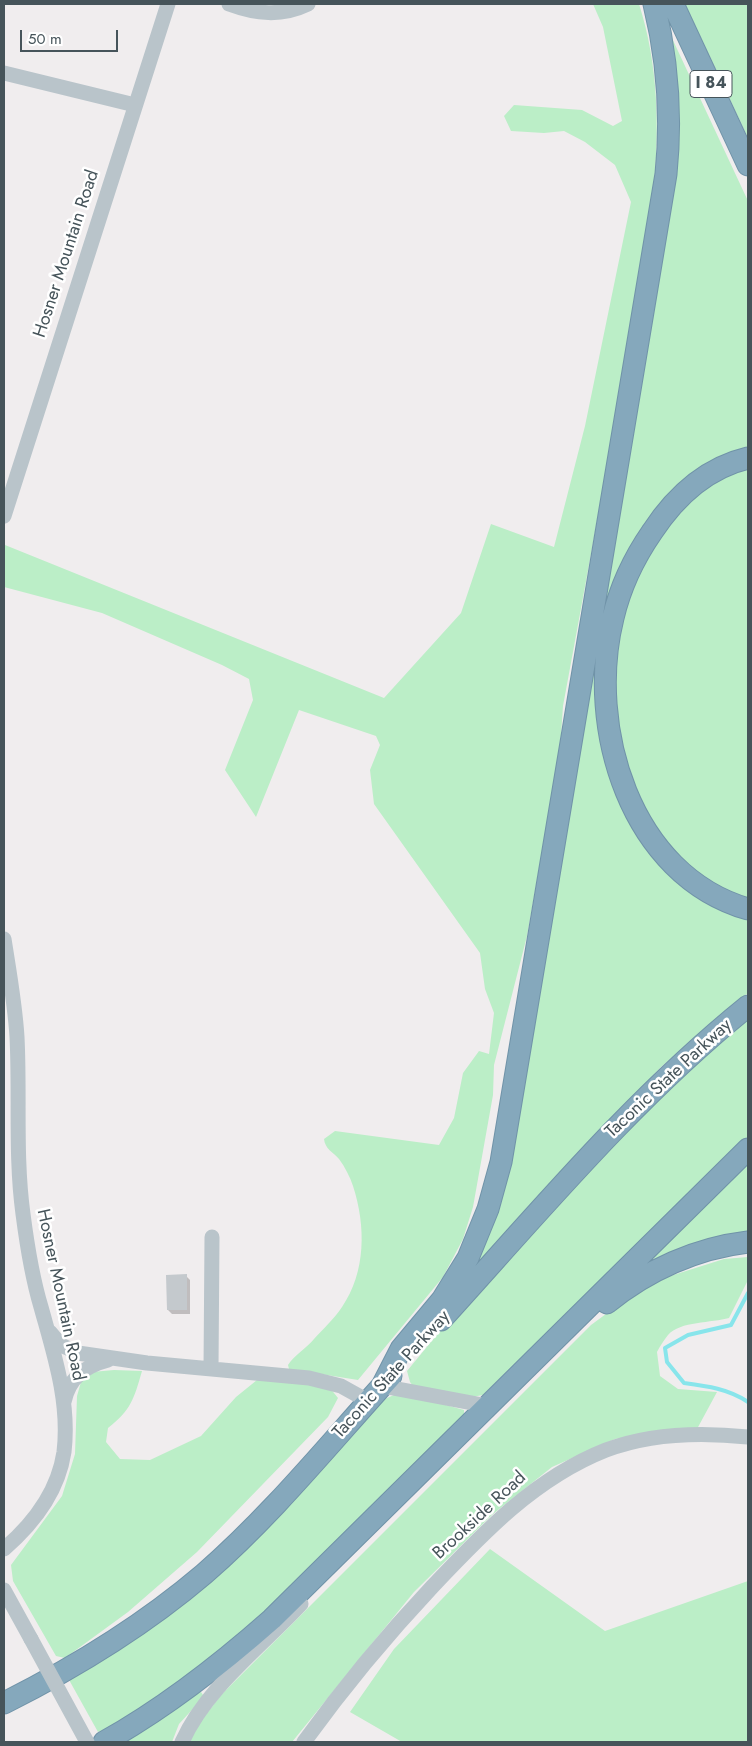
<!DOCTYPE html>
<html>
<head>
<meta charset="utf-8">
<style>
  body { margin:0 }
  #map { position:relative; width:752px; height:1746px; overflow:hidden; background:#f0edee; font-family:Jost,sans-serif }
  canvas { display:block }
  .frame { position:absolute; inset:0; border:5px solid #46545a; pointer-events:none }
  .scale { position:absolute; left:20px; top:30px; width:98px; height:22px; box-sizing:border-box; border:2px solid #46545a; border-top:0; padding-left:6px; font-size:15px; line-height:18px; white-space:nowrap; color:#46545a; -webkit-text-stroke:4px #fff; paint-order:stroke }
</style>
</head>
<body>
<div id="map">
<canvas width="752" height="1746"></canvas>
<div class="frame"></div>
<div class="scale">50 m</div>
</div>
<script>
const c = document.querySelector('canvas').getContext('2d');
c.lineJoin = 'round';
function fillPath(path, color) { c.fillStyle = color; c.fill(path, 'evenodd'); }
function trace(path, color, width, dash) { c.strokeStyle = color; c.lineWidth = width; c.lineCap = dash ? 'butt' : 'round'; c.setLineDash(dash || []); c.stroke(path); }
function drawText(font, color, halo, rows, align = 'center') {
  c.font = font + ' Jost,sans-serif'; c.lineWidth = 5; c.setLineDash([]); c.textBaseline = 'middle'; c.strokeStyle = halo; c.fillStyle = color; for (const [text, x, y, turn = 0] of rows) {
    c.save(); c.translate(x, y); c.rotate((+turn || 0) * Math.PI / 180); c.textAlign = isNaN(turn) ? turn : align; if (halo) c.strokeText(text, 0, 0); c.fillText(text, 0, 0); c.restore();
  }
}
const green = new Path2D(`
  M593,4h46c39,122 5,254 -17,376 -19,109 -39,218 -59,326l-3,44 -33,186 -33,129 -1,30 -20,112 -10,32 -20,38 -85,103 -69,-11 -1,-4c5,-9 19,-17 26,-26 9,-10 20,-20 28,-32 24,-35 24,-81 11,-121 -3,-9 -8,-19 -14,-27 -6,-7 -14,-10 -15,-20l11,-8 104,14 15,-27 9,-45 16,-22 10,3 5,-41 -9,-24 -5,-36 -106,-149 -4,-34 10,-25 -4,-9 -77,-26 -43,107 -31,-47 28,-70 -4,-21 -27,-14 -120,-52 -98,-26v-39l1,-3 379,153 77,-85 30,-89 63,23 31,-121 46,-224 -16,-37 -30,-23 -21,-11 -20,2 -33,-2 -7,-15 10,-11 68,5 31,16 9,-5 -19,-94z
  M685,4h63v134z
  M671,36l77,165v251l-113,93 -34,157 59,160 88,55v76l-87,74 -213,228 42,-78 181,-1045z
  M748,464v439l-29,-11 -61,-55 -31,-60 -15,-90 14,-94 54,-88 44,-35z
  M748,1017v121l-36,32 -229,225 -11,2 -56,-7 -6,-8 -3,-11 28,-34 196,-214z
  M748,1157v80l-101,30 15,-20z
  M748,1257v23l-19,38c-17,5 -49,3 -61,17 -4,5 -8,11 -11,17l3,24 18,13 39,3 -20,37 -24,1 -58,9 -63,28 -59,47 -79,78 -122,150h-103l2,-8 30,-39 370,-370 57,-42 76,-24z
  M114,1370l28,1c-8,28 -11,39 -34,57l-2,14 14,17 30,1 51,-24 35,-39 21,-17 35,2 38,6 8,10 -10,19 -131,135 -69,60 -63,46 -9,-2 -43,-75 -2,-16 51,-69 13,-42 2,-58 4,-14 11,-10z
  M394,1395l23,2 47,13v8l-201,197 -69,60 -77,49 -19,8 -30,-54 48,-29 264,-248z
  M490,1549l115,82 143,-50v161h-346l-52,-30 44,-63z
  M201,1692l2,3 -3,6 -21,23 -7,18h-53l74,-49z`);
const shadow = new Path2D(`
  M186,1276l4,4v34h-18l-4,-4z`);
const stream = new Path2D(`
  M748,1293l-17,32 -43,10 -23,13 2,14 17,21c23,3 45,6 64,19`);
const building = new Path2D(`
  M187,1274v36h-20l-1,-35z`);
const minor = new Path2D(`
  M229,4c27,10 52,13 79,0
  M4,73l131,32
  M4,516l164,-512
  M4,939c5,32 11,65 13,98 3,59 -2,118 6,177 4,31 9,63 18,93 13,47 29,95 23,145 -6,40 -31,72 -60,97
  M50,1332l11,13 17,8 69,10 162,15 32,8 27,15
  M211,1368l1,-131
  M382,1386l106,20
  M64,1402c5,-24 21,-36 44,-42
  M4,1590l27,49
  M182,1742c24,-54 79,-95 119,-138
  M304,1742c39,-54 82,-106 128,-155 51,-54 103,-109 174,-137 45,-17 95,-18 142,-13`);
const highway = new Path2D(`
  M673,4l75,161
  M748,458c-42,10 -73,39 -96,74 -18,26 -32,56 -39,86 -27,109 17,257 135,291
  M607,1303c40,-33 90,-55 141,-61
  M441,1320c99,-109 193,-222 307,-314
  M382,1386l19,-37 41,-49 26,-42 20,-49 13,-47 165,-988c6,-59 2,-113 -12,-170
  M4,1703c72,-36 139,-77 200,-129 68,-59 126,-131 187,-198
  M104,1742c61,-34 116,-77 168,-123l476,-470`);
const minorBridge = new Path2D(`
  M31,1639l56,103`);
const shields = [
  [711,84,42]
];
const shieldNames = [
  ["I 84",711,84]
];
const streetNames = [
  ["Hosner Mountain Road",67,254,-72],
  ["Taconic State Parkway",669,1079,-43],
  ["Hosner Mountain Road",60,1295,78],
  ["Taconic State Parkway",392,1375,-48],
  ["Brookside Road",480,1516,-43]
];
fillPath(green, '#bbeec7');
fillPath(shadow, '#0003');
trace(stream, '#88e5eb', 4);
fillPath(building, '#c4c9cd');
trace(highway, '#7093a8', 23);
trace(minor, '#b9c4ca', 15);
trace(highway, '#85a8bc', 21);
trace(minorBridge, '#b9c4ca', 15);
for (const [x, y, w] of shields) { const box = new Path2D(); box.roundRect(x - w / 2, y - 13.5, w, 27, 4); c.fillStyle = '#fff'; c.fill(box); trace(box, '#46545a', 1); }
drawText('bold 16px', '#46545a', null, shieldNames);
drawText('18px', '#46545a', '#fff', streetNames);
</script>
</body>
</html>
